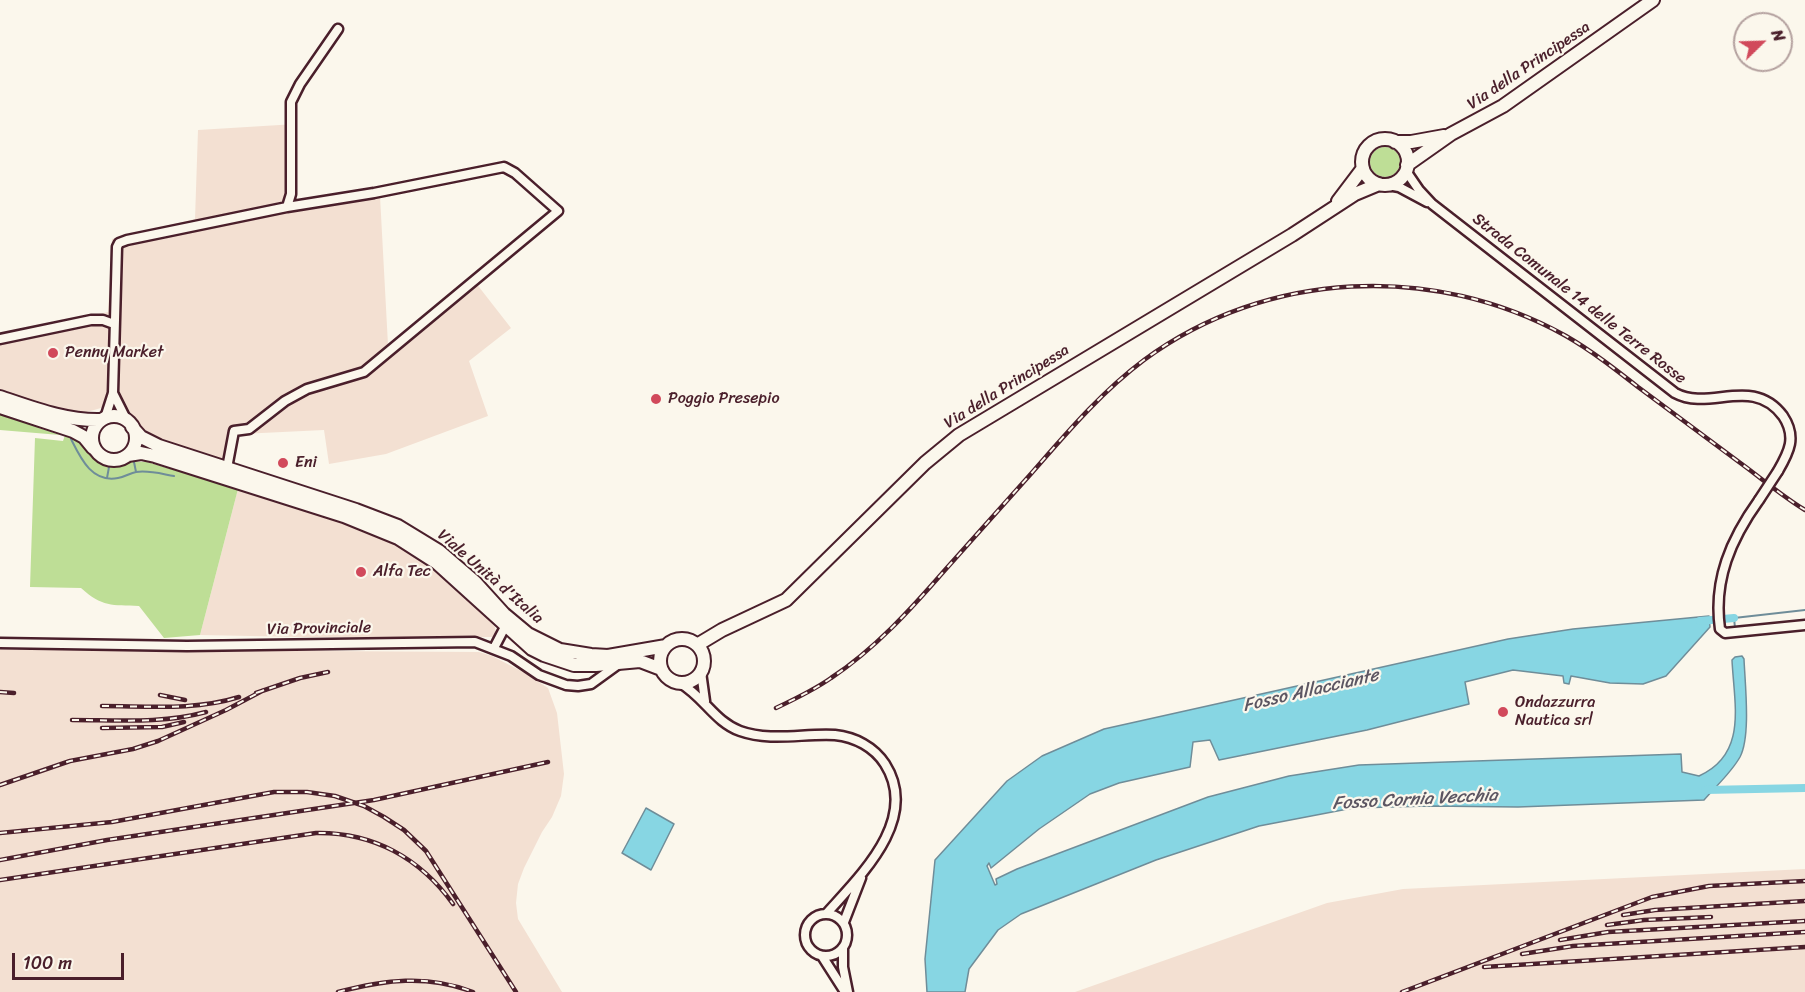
<!DOCTYPE html>
<html>
<head>
<meta charset="utf-8">
<style>
  body { margin:0 }
  #map { position:relative; width:1805px; height:992px; overflow:hidden; background:#fbf7ec; font-family:Sriracha,sans-serif }
  canvas { display:block }
  .north { position:absolute; left:1733px; top:12px; width:60px; height:60px; box-sizing:border-box; background:#fbf7ec; border:2px solid #b4a19f; border-radius:50%; rotate:67deg; font-size:16px; font-weight:700; line-height:24px; text-align:center; color:#4a1f2b }
  .north::after { content:''; display:block; margin:auto; width:21px; height:27px; background:#d1495b; clip-path:polygon(50% 0,100% 100%,50% 72%,0 100%) }
  .scale { position:absolute; left:12px; top:953px; width:112px; height:27px; box-sizing:border-box; border:3px solid #4a1f2b; border-top:0; padding-left:8px; font-size:18px; line-height:21px; white-space:nowrap; color:#4a1f2b; -webkit-text-stroke:4px #fbf7ec; paint-order:stroke }
</style>
</head>
<body>
<div id="map">
<canvas width="1805" height="992"></canvas>
<div class="north">N</div>
<div class="scale">100 m</div>
</div>
<script>
const c = document.querySelector('canvas').getContext('2d');
c.lineJoin = 'round';
function fillPath(path, color) { c.fillStyle = color; c.fill(path, 'evenodd'); }
function trace(path, color, width, dash) { c.strokeStyle = color; c.lineWidth = width; c.lineCap = dash ? 'butt' : 'round'; c.setLineDash(dash || []); c.stroke(path); }
function drawText(font, color, halo, rows, align = 'center') {
  c.font = font + ' Sriracha,sans-serif'; c.lineWidth = 4.5; c.setLineDash([]); c.textBaseline = 'middle'; c.strokeStyle = halo; c.fillStyle = color; for (const [text, x, y, turn = 0] of rows) {
    c.save(); c.translate(x, y); c.rotate((+turn || 0) * Math.PI / 180); c.textAlign = isNaN(turn) ? turn : align; if (halo) c.strokeText(text, 0, 0); c.fillText(text, 0, 0); c.restore();
  }
}
const built = new Path2D(`
  M296,124l1,81 83,-9 8,149 84,-67 39,50 -42,33 19,55 -102,38 -57,10 -5,-34 -83,4 -3,3 -4,27 -88,-30 -18,-25 -17,-7h-4l-6,6 -21,6 -80,-23v-55l108,-24 4,-73 83,-20 3,-89z
  M238,489l101,32 75,30 63,54 18,22 1,8 -2,2h-193l-101,-2z
  M0,649l479,3 13,4 33,17 23,15 9,25 7,61 -3,22 -9,21 -10,15 -18,36 -6,16 -2,19 2,16 44,73h-562z
  M1805,869v123h-730l252,-89 76,-14z`);
const green = new Path2D(`
  M1370 162a15 15 0 1 1 30 0a15 15 0 1 1-30 0Z
  M0,413l39,12v3l21,7 -60,-5z
  M65,435l20,9 14,14 10,3 38,1 91,27 -38,146 -36,3 -25,-32c-27,-1 -37,1 -58,-18l-51,-1 5,-149 28,3z`);
const water = new Path2D(`
  M1709,616l1,11 -44,49 -23,8 -33,-1 -39,-7 -2,8 -5,-1 -1,-7 -50,-6 -48,12 4,22 -102,26 -148,30 -9,-20 -17,2 -3,25 -71,16 -29,11 -51,35 -48,39 -2,-5 -2,3 8,19 2,-1 -1,-5 21,-10 191,-72 81,-21 70,-11 322,-11 1,18 17,4c49,-22 35,-72 33,-116l3,-3 7,-1 2,3c1,25 7,77 -4,98 -9,16 -24,29 -36,43l-186,7 -89,-1 -76,2 -94,18 -103,34 -135,54 -23,16 -29,39 -4,23h-38l-2,-33 10,-99 72,-79 35,-25 62,-27 404,-90 65,-10z
  M646,808l28,16 -23,46 -29,-17z`);
const stream = new Path2D(`
  M71,439c10,20 21,44 47,39 7,-1 12,-5 18,-6 13,-2 26,2 38,4
  M134,462l2,10
  M107,478l2,-11
  M1735,628l-1,-10 71,-8`);
const canal = new Path2D(`
  M1700,621l34,-3
  M1705,790l100,-2`);
const street = new Path2D(`
  M1406,171l13,19 13,14 243,189c35,19 77,-18 108,23 14,21 6,36 -5,55
  M1388,185l11,2 28,15
  M0,339l91,-19h12l11,4
  M113,393l14,28
  M105,418l8,-25 4,-146 2,-4 8,-3 160,-33 4,-13v-92l9,-18 38,-55
  M227,468l7,-37 15,-2 36,-28 22,-12 57,-17 194,-161 -43,-38 -11,-6 -130,26 -87,14
  M1759,500c-28,39 -46,80 -39,129l5,4 80,-8
  M0,643l187,3 288,-4 36,14 28,19 27,10 12,1 13,-2 29,-21
  M494,648l12,-23
  M701,672l4,29
  M680,683c24,14 35,39 60,48 31,11 64,2 95,4 20,2 39,12 50,29 35,55 -24,111 -58,149
  M805 935a21 21 0 1 1 42 0a21 21 0 1 1-42 0Z
  M844,922l17,-44
  M843,948v19l5,25
  M822,956l23,36`);
const secondary = new Path2D(`
  M1362 162a23 23 0 1 1 46 0a23 23 0 1 1-46 0Z
  M1395,142h16l33,-6
  M1407,165l44,-31 52,-28 150,-106
  M1338,201l25,-33
  M0,397c33,11 66,24 101,23
  M0,407l73,24 11,6 9,11
  M92 438a22 22 0 1 1 44 0a22 22 0 1 1-44 0Z
  M132,427l9,10 18,9 197,64 42,16 41,25 36,31 29,32 24,20 32,16 31,5 17,1 58,-10
  M128,455l13,-2 14,3 189,60 54,22 39,25 95,86 12,6 30,10h22l44,-4 21,8
  M660 661a22 22 0 1 1 44 0a22 22 0 1 1-44 0Z
  M697,645l25,-15 64,-30 139,-137 34,-28 333,-200 63,-41 24,-10`);
const rail = new Path2D(`
  M0,692l14,1
  M256,693l44,-15 28,-6
  M160,695l25,5
  M102,706c46,0 92,5 137,-9
  M776,708c19,-9 38,-18 55,-30 44,-29 80,-69 114,-108 28,-31 56,-63 84,-94 36,-41 71,-83 115,-116 122,-90 290,-98 422,-24 26,15 49,33 72,51 34,25 67,50 101,75 22,16 43,34 66,48
  M72,720c45,0 90,4 134,-8
  M102,728l60,-1 22,-5
  M0,785l70,-24 63,-12 25,-8 68,-31 38,-20
  M0,833l112,-11 162,-30h33l28,4 29,10 20,11 20,13 22,21 90,141
  M0,860l107,-20 267,-40 174,-38
  M0,880l316,-47c57,-1 104,25 137,71
  M1623,915l32,-5 150,-9
  M1607,925l37,-5 67,-3
  M1560,940l48,-8 197,-11
  M1522,954l51,-8 232,-14
  M1484,967l321,-20
  M338,992c46,-12 89,-18 135,0
  M1402,992l250,-95 57,-11 96,-5`);
const streetBridge = new Path2D(`
  M1759,500l19,-29`);
const markers = [
  [53,353,6,"#d1495b"],
  [656,399,6,"#d1495b"],
  [283,463,6,"#d1495b"],
  [361,572,6,"#d1495b"],
  [1503,712,6,"#d1495b"]
];
const streetNames = [
  ["Via della Principessa",1529,66,-34],
  ["Strada Comunale 14 delle Terre Rosse",1579,299,38],
  ["Via della Principessa",1007,387,-32],
  ["Viale Unità d'Italia",490,577,41],
  ["Via Provinciale",319,629,-1]
];
const poiNames = [
  ["Penny Market",65,353],
  ["Poggio Presepio",668,399],
  ["Eni",295,463],
  ["Alfa Tec",373,572],
  ["Ondazzurra",1515,703],
  ["Nautica srl",1515,721]
];
const waterNames = [
  ["Fosso Allacciante",1311,691,-13],
  ["Fosso Cornia Vecchia",1415,800,-3]
];
fillPath(built, '#f3e0d2');
fillPath(green, '#bede96');
fillPath(water, '#87d6e3');
trace(water, '#6f8d99', 1.5);
trace(stream, '#6f8d99', 2);
trace(canal, '#87d6e3', 8);
trace(street, '#4a1f2b', 13);
trace(secondary, '#4a1f2b', 16);
trace(street, '#fbf7ec', 8);
trace(secondary, '#fbf7ec', 12);
trace(rail, '#4a1f2b', 4.5);
trace(rail, '#fbf7ec', 2, [7]);
trace(streetBridge, '#4a1f2b', 13, []);
trace(streetBridge, '#fbf7ec', 8);
for (const [x, y, r, color] of markers) { const dot = new Path2D(); dot.arc(x, y, r, 0, 2 * Math.PI); c.fillStyle = color; c.fill(dot); trace(dot, '#fbf7ec', 2); }
drawText('16px', '#4a1f2b', '#fbf7ec', streetNames);
drawText('16px', '#4a1f2b', '#fbf7ec', poiNames, 'left');
drawText('italic 18px', '#5c5662', '#fbf7ec', waterNames);
</script>
</body>
</html>
